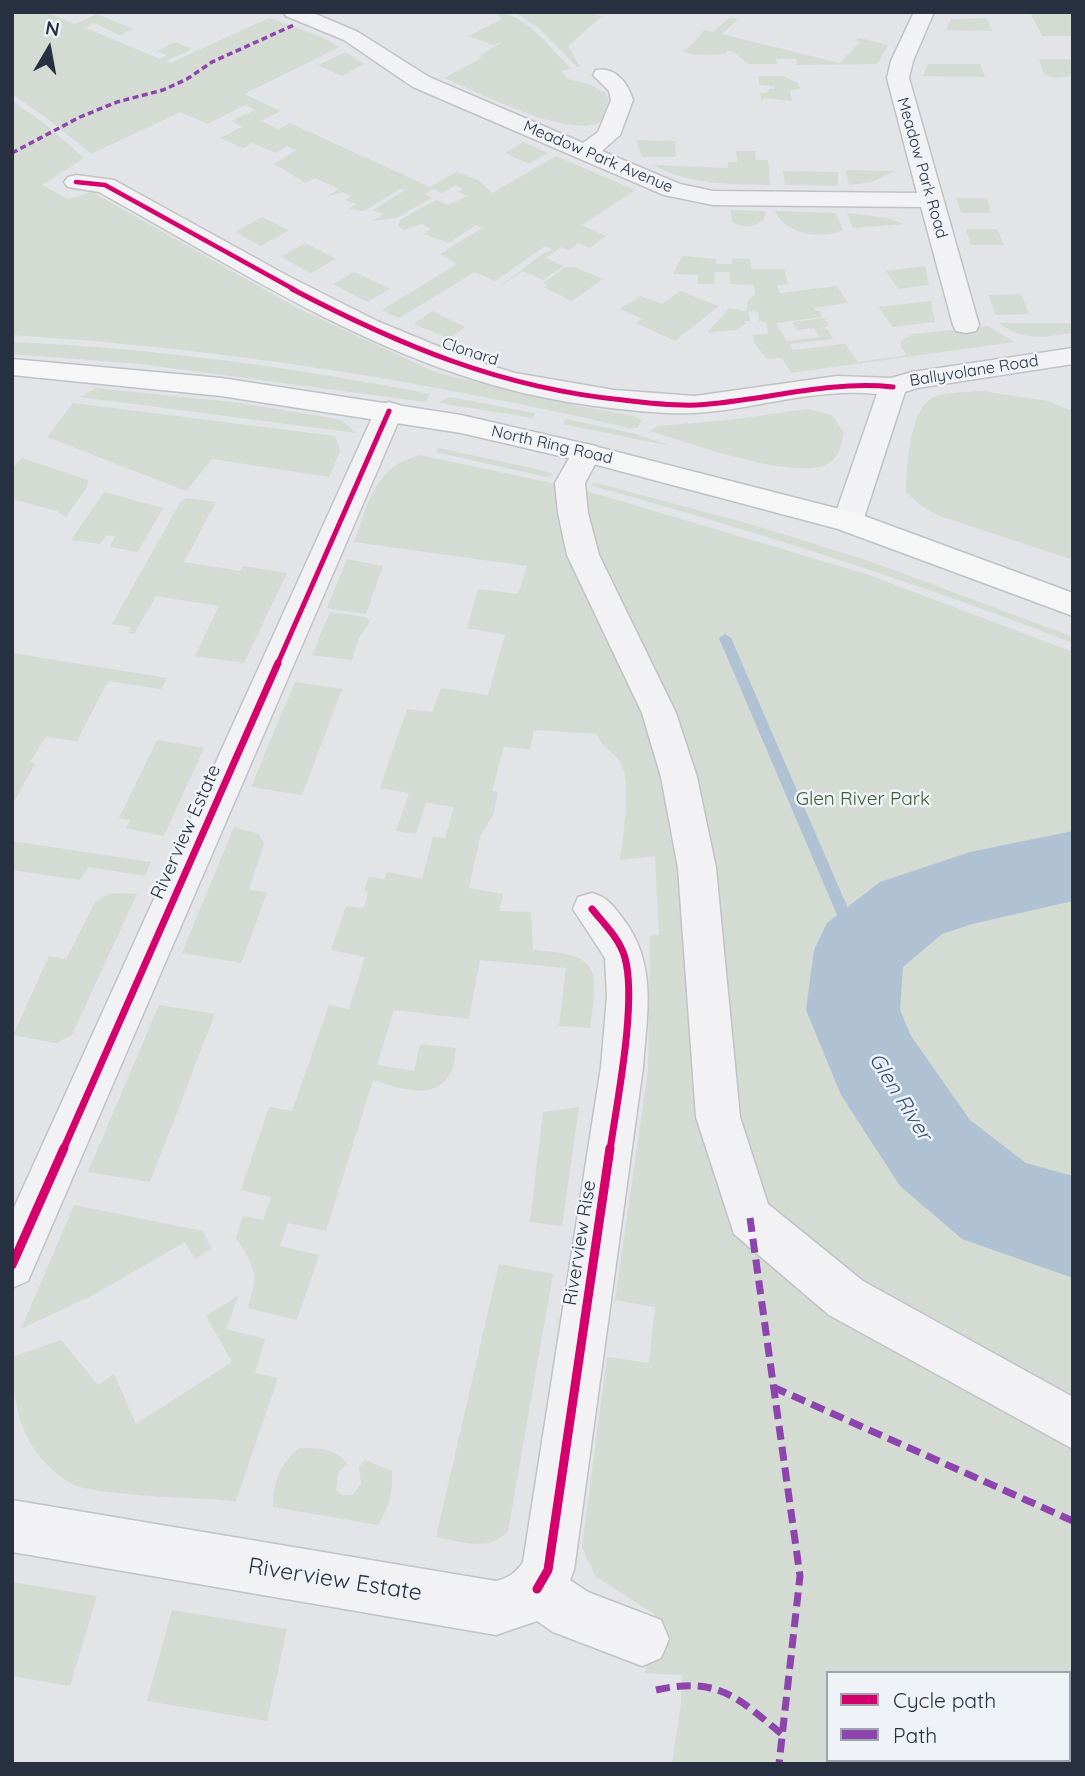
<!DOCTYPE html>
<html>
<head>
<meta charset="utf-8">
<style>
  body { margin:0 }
  #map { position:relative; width:1085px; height:1776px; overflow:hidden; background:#e2e4e7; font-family:Quicksand,sans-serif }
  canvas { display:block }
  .frame { position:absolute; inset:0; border:14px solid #283142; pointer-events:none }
  .legend { position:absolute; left:826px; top:1671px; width:245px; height:91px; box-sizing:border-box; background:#eff3f7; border:2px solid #9fa5af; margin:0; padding:9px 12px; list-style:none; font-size:21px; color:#283142 }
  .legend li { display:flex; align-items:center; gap:14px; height:35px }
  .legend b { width:35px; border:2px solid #9fa5af }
  .north { position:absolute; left:14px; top:14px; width:70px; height:70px; -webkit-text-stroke:5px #eff3f7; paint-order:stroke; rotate:10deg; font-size:19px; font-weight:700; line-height:28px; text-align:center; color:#283142 }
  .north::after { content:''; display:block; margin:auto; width:24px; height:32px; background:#283142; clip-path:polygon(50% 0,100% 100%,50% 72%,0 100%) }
</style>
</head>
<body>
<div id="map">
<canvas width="1085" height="1776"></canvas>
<div class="frame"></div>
<ul class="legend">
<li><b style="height:9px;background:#d6006c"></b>Cycle path</li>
<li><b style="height:9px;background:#8e44ad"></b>Path</li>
</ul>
<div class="north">N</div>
</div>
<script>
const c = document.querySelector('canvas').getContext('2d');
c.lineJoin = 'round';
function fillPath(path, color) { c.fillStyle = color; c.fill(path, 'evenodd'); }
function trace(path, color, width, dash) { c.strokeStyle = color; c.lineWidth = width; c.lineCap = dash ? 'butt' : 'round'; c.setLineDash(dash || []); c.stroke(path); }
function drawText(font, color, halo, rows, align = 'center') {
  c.font = font + ' Quicksand,sans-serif'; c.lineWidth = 5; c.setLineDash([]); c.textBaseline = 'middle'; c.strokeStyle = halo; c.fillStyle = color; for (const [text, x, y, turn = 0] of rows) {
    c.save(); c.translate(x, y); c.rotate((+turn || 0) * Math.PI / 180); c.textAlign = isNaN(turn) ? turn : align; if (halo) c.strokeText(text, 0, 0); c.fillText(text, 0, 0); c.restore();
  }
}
const green = new Path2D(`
  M12,12h34l29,12 22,-10 36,15 -14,6 -25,-12 -8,5 74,31 7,-4 -10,-4 18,-9 17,7 -26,12 4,2 99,-45 48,17 23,12 -96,47 37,17 -21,10 18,8 12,-6 140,64 26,-15 22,8 14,13 64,-37 79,34 -53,35 24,11 -17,12 -10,-5 -10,7 -8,-3 -15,11 18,8 -21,14 -20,-9 -27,18 48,-36 9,-3 -8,-4 -50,35 -20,-9 -76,46 -17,-8 75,-46 -17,-10 42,-26 -6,-3 -27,18 -25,-9 7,-5 -9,-5 -18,6 -6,-4 2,-6 36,-20 12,5 19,-9 -8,-4 4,-3 -7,-4 -14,8 -8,-4 -9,5 7,4 -36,20 -23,3 10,-7 -10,-4 32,-20 -5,-1 -36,22 -15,-2 7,-5 -10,-4 5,-4 -8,-4 -16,4 12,-7 -24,-11 -9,5 -32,-19 22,-14 -9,-4 -11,7 -24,-10 -9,5 -23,-10 22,-11 -10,-6 23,-11 -10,-5 -37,19 -28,-12 -89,42 -43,-35 -36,-25z
  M493,12c33,0 55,35 78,56l-9,3 5,8c17,4 30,5 42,19l-7,23c-33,20 -122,-29 -158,-43l38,-20 -3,-2 24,-14 -10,3 -24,-9 33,-17z
  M515,12h70l17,4 -34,30 12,21h-3l-40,-40z
  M1030,12l43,2v22h-31z
  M729,18l9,1 -16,15 117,29 21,-21 -4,-2 3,-2 29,7 -10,18 -4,1 -77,1 -1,-6h-20l1,5h-29l-15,-13h-5l-2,3 -30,1 -13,-4 11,-8 10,-13 9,2z
  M987,18l5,13 -46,-1 5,-11z
  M346,52l18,12 -22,12 -24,-11z
  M1039,59h34v17l-19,2 -10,-4z
  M928,64h52l5,13 -62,-1z
  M758,76h26l14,7 2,6 -10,1 2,11 -27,-3 -4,3 -1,-8h7l2,-4h6l-1,-3 -15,-1z
  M12,101l32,22 40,35 -42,27 26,14 24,-7 207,117 138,64 152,35 46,8 7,5 -5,7h-8c-203,-47 -408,-80 -617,-93z
  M636,140l39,1 1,16h-34z
  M523,142l25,11 -19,11 -24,-11z
  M736,151h19l1,9h12l2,25c-41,-1 -80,0 -117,-20l75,3v-6h9z
  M846,170l49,1 -23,11 -23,3z
  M783,171l55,1v14l-53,-1z
  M956,198h31l4,15h-30z
  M731,210l35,1 -2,9c-11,8 -20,8 -32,2z
  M775,211l61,2 7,17c-21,10 -58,5 -68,-19z
  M847,213l41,5 16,6 -51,4z
  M262,217l27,13 -28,16 -26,-14z
  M966,229h31l7,16h-33z
  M305,243l31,16 -25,14 -30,-16z
  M682,256l34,3v5h16v-6l18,1 1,10h33l4,15 -11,1 3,8 57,-7 11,17 -35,5 2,3h5l2,6 -46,6 11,18 33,-4 -6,-9 -17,2 -5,-8 32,-4 5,8 -8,2 6,1 6,10 -43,5 2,6 53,-6 13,18 49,-7 -6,-8v-6l12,-7 75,-8 26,16 -223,31 -9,-15 -15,1 -13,-16 -1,-8 15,-1 -2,-12 -7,-1 -1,-9 -10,-1 2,10h-6l1,3 -9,6 -28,2 21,-24 18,3 1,-10 7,-7 -1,-9 -23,-1 -1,-12h-15l-1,12h-16v-9l-25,-1z
  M925,266l4,19 -31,4 -12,-18z
  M566,267h8l29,12 -31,22 -28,-14 3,-2 -4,-2z
  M354,272l36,17 -23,13 -34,-18z
  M680,291l39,15 -44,35 -39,-18 6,-4 -22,-10 20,-13 22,8z
  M1021,294l8,20 -33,1 -8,-20z
  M931,301l4,21 -42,5 -15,-20z
  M432,311l33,16 -15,12 -36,-15z
  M999,323h74v10c-29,4 -49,9 -74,-10z
  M12,342c140,6 280,25 418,52l-4,8 -286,-38 -128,-10z
  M96,388l145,15 90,15 12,3 13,12 -276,-36z
  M982,391l66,10 25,10v149l-133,-44 -20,-11 -14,-13c0,-24 4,-82 26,-94 13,-7 35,-5 50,-7z
  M449,397l86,16 -2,5 -94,-15z
  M73,403l262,33 5,15 -11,26 -117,-18 -26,32 -139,-54z
  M807,409l25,6 12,18c-3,13 -5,25 -17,31 -35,17 -139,-22 -178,-33l9,-5 71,-6z
  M566,419l70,15 35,12 -108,-22z
  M438,448l103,22 13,5 -8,2 -110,-25z
  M420,455l160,34 286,85 207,78v1112h-401l9,-61 1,-28 -37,-2 9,-59 -59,-38 -13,-29 25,-190 42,6 6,-56 -40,-7 33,-230 2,-134 9,-1 -4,-79 -35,4c3,-23 12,-77 1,-97 -7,-12 -20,-15 -24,-29l-63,-4 -4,19 -26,-2 -12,44 6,1 -5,23 -13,22 -11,51 34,6 -4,17 32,1 2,38c67,5 66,16 57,78l-31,-2 7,-58 -86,-8 -11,59 -75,-9 -17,55 37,6 6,-27 36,4c-1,7 -1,16 -4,22 -15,34 -55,17 -79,10l-47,151 -38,-8 -8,23 39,9 -22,65 -49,-12c11,-33 7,-41 -12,-70l7,-22 20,4 8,-23 -30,-7 28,-83 23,4 37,-106 20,4 16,-52 -34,-7 15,-44 18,2 4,-16 -4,-1 5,-14 15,2 3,-7 35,7 11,-42 12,1 9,-31 -28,-4 -10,31 -20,-3 13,-38 -29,-5 27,-79 25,3 9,-24 47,7 17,-60 -38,-7 11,-39 40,5 9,-28 -173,-24c15,-40 20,-75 66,-87zM828,1673h241v87h-241z
  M22,458l66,22 -1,7 -21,30 -9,-6 -45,-12v-31z
  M596,483l154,41 122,38 201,75v6c-159,-62 -319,-112 -483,-158z
  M104,492l59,16 -25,44 -28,-5 5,-11 -9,-1 -6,9 -29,-4z
  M186,498l30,4 -32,60 56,9 3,-5 44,7 -43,90 -49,-7 24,-50 -63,-10 -22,38 -6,-1 3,-6 -19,-3 69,-123z
  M347,559l36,7 -17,48 -39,-6z
  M330,612l35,5 5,4 -12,19 -6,20 -40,-5z
  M12,653l155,25 -6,11 -53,-8 -31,60 -31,-4 -16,25 5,2 -23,41z
  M295,682l47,7 -40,106 -51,-8z
  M157,740l47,8 -40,88 -38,-8 4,-8 -11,-2z
  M234,827l25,7 5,10 -15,45 18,4 -26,70 -59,-10z
  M12,841l139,21 -6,14 -57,-9 -8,13 -68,-10z
  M124,893l13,1 -65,141 -16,8 -43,-8 36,-79 17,3 29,-57 12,-8z
  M159,1005l56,9 -65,168 -62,-10z
  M579,1107l-17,119 -32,-4 13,-110z
  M74,1205l129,26 8,18 -16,10 -10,-17 -92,53 -72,34z
  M499,1264l54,10 -45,257c-19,22 -46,10 -72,6z
  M239,1295l-13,34 39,10 -10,34 23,5 -42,123c-31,-3 -145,-5 -166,-18 -48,-31 -57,-73 -58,-126l49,-17 37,45 16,-11 22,50 96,-62 -26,-46z
  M299,1448c18,0 37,0 48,16l-8,7 -3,19 6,5h11l8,-11 -2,-17 6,-7 27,11c1,22 -3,36 -14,54l-105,-18c0,-25 7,-43 26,-59z
  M12,1582l85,14 -27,90 -58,-10z
  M172,1610l115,19 -20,92 -120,-20z`);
const stream = new Path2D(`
  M725,634l6,4 135,312 -2,4 -5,2 -5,-2 -2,-4 -133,-312z`);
const river = new Path2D(`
  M1073,831v70l-101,23 -30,10 -39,33 -3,43 11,26 59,84 56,43 47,13v102l-111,-39 -62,-53 -59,-91 -35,-85 8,-60 13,-27 53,-41 90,-30z`);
const minor = new Path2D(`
  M283,12h28l47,20 71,45 154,66 15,-11 13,-32 -2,-9 -16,-16 3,-5c19,-4 32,13 37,30l-13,35 -18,16 78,33 33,7 204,2 -30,-115 4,-17 23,-49h20l-21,49 -4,17 70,247 -3,6 -10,2 -10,-2 -3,-6 -32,-118 -208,-2 -49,-10 -251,-108 -69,-47 -58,-24z
  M76,175l38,5 174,96 89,45 92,38 46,14 99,17 81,6 142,-20 54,2 21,-6 161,-24v16l-156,24 -12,4 -42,129 -4,7 -11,3 -11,-3 -4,-7 44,-127c-71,-8 -140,23 -211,19 -65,-4 -131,-14 -193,-34 -133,-42 -253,-120 -374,-187l-31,-5 -4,-5 4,-5z
  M389,402l10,3 4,6 -375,870 -16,7v-76l363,-801 4,-6z
  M586,444l10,2 5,7 -16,30 3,30 11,42 77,158 21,64 19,91 24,249 28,87 95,77 210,116v52l-244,-134 -95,-81 -38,-117 -18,-249 -17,-91 -19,-64 -75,-158 -9,-42 -3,-30 21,-37z
  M592,893c14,4 20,11 29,23 37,46 26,96 22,151l-69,503 -4,10 18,12 73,28 8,19 -8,19 -19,8 -89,-34 -16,-11 -41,14 -484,-83v-52l484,81c12,-3 20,-8 27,-19l78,-495 6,-71 -2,-38 -32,-49 5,-12z`);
const major = new Path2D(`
  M12,359l209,19 240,37 125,29 273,70 214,79v23l-235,-87 -252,-67 -125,-29 -240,-37 -209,-21z`);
const quietFar1 = new Path2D(`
  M12,153l68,-36 37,-15 46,-12 24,-11 25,-17 84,-38`);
const quiet = new Path2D(`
  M750,1218l50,358 -21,188
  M773,1387l300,134
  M656,1690c63,-14 82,8 128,46`);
const cyclewayFar3 = new Path2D(`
  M76,182l29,3 190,105`);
const cyclewayFar2 = new Path2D(`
  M292,289c107,56 209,99 331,111 24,3 50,6 74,5 67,-4 129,-25 196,-18
  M277,665l112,-254`);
const cyclewayFar1 = new Path2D(`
  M592,909c12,15 28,30 33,49 12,44 -8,144 -15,192
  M63,1150l215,-487`);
const cycleway = new Path2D(`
  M12,1265l52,-117
  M537,1589l11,-19 62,-422`);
const farStreetnames = [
  ["Meadow Park Avenue",598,157,23],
  ["Meadow Park Road",922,168,74],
  ["Clonard",470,352,18],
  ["Ballyvolane Road",974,371,-9],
  ["North Ring Road",552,445,13]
];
const parkNames = [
  ["Glen River Park",863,799]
];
const streetNames = [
  ["Riverview Estate",186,832,-66],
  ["Riverview Rise",580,1243,-81]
];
const waterNames = [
  ["Glen River",900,1097,58]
];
const nearStreetnames = [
  ["Riverview Estate",335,1580,9]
];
fillPath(green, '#d3dbd2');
fillPath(stream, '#afc1d3');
fillPath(river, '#afc1d3');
trace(minor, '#c0c2c5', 3);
trace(major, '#bec1c5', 3);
fillPath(minor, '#f2f2f4');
fillPath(major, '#f6f6f7');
trace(quietFar1, '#8e44ad', 3.5, [6, 3.5]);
trace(quiet, '#8e44ad', 7, [14, 7]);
trace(cyclewayFar3, '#d6006c', 4.5);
trace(cyclewayFar2, '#d6006c', 5);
trace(cyclewayFar1, '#d6006c', 7);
trace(cycleway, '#d6006c', 9);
drawText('16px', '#283142', '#eff3f7', farStreetnames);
drawText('19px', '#3d5e34', '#eff3f7', parkNames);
drawText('19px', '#283142', '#eff3f7', streetNames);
drawText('italic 21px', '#305177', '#eff3f7', waterNames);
drawText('23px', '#283142', '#eff3f7', nearStreetnames);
</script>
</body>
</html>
